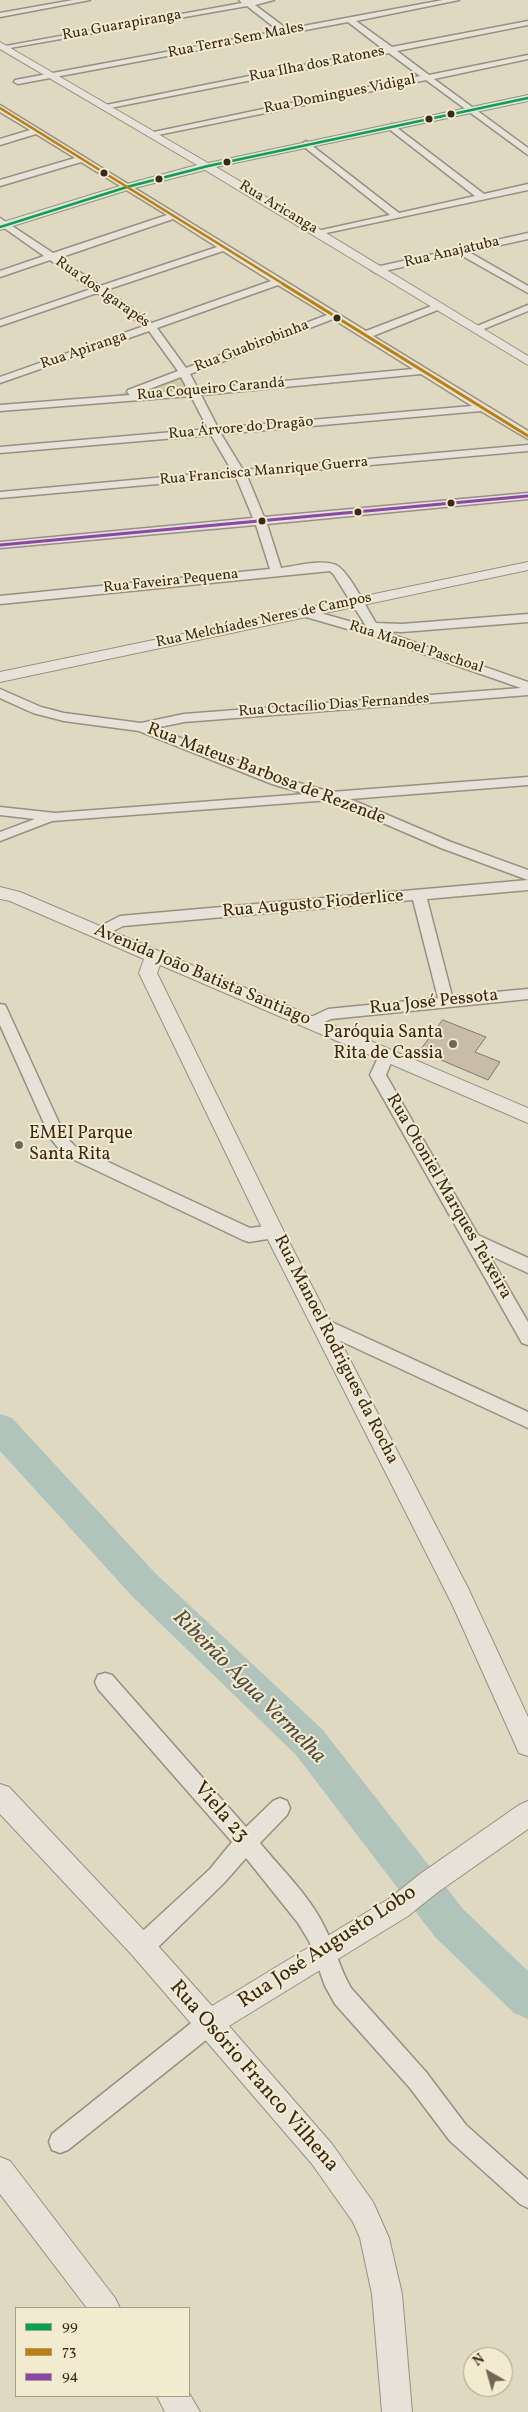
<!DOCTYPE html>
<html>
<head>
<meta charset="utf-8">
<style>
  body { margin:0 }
  #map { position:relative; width:528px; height:2412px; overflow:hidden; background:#dfd9c2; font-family:Vollkorn,serif }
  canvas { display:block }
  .legend { position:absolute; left:15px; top:2307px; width:175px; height:90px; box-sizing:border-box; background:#f2ebd0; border:1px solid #a99d87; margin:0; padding:6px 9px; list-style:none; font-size:15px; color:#3b2819 }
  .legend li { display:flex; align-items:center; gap:10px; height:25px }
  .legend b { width:25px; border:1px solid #a99d87 }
  .north { position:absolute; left:463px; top:2347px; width:50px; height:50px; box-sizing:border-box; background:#f2ebd0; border:1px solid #a99d87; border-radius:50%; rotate:322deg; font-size:14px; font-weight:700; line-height:20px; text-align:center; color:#3b2819 }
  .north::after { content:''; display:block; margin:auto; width:18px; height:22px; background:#746654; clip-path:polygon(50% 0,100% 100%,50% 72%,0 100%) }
</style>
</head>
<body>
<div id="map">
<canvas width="528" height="2412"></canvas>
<ul class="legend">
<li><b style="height:6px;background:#00a651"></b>99</li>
<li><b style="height:6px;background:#bf8008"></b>73</li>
<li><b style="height:6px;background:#8e44ad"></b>94</li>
</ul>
<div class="north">N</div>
</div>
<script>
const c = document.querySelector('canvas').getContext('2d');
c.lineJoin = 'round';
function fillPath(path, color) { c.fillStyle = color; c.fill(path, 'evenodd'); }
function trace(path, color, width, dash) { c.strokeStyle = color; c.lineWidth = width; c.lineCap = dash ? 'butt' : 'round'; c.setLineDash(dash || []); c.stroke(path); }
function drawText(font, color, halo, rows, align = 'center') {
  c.font = font + ' Vollkorn,serif'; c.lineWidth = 4; c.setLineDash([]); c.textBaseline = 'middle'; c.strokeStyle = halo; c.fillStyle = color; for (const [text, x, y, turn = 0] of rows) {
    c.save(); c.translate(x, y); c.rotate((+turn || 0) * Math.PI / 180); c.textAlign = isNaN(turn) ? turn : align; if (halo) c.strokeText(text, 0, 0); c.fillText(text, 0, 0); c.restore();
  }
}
const green = new Path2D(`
  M178,373l11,20 -85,7z`);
const river = new Path2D(`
  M0,1414l12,4 144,156 166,155 141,180 65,62v48l-14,-6 -79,-76 -139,-182 -164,-159 -132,-145z`);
const building = new Path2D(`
  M443,1020l43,17 -11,15 25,10 -12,18 -68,-29z`);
const minor = new Path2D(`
  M73,0h17l-90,17v-4z
  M239,0h35l-19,5 32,24 156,-29h16l-103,21 36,26 136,-26v4l-131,26 32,24 99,-20v4l-94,20 94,69v7l-102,-75 -273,56 -4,-3 271,-57 -31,-23 -284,56 -4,-3 282,-57 -35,-27 -330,62 -4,-2 1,-2 264,-49 -32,-25 -243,43 -4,-2 242,-44z
  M0,105l366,226 68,-26h6v4l-67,27 155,95v8l-47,-28 -260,23 22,36 285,-25v6l-281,25 17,41 264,-24v6l-261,25 14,44c16,-2 40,-9 55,-3 13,6 32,46 40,58l26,1 126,-10v8l-126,10 -20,-1 146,51v13l-344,27 -29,6 127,50 49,14 197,-15v8l-178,14 101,43 77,28v10l-87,-32 -111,-48 -278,21 -52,20v-9l35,-13 -35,-4v-8l55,6 251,-19 -34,-10 -133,-53 -75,-10 -31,-8 -33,-15v-9l41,18 23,6 77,10 43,-9 337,-26 -149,-52 -73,-21 -2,-3 6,-4 63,18 -32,-51 -4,-4 -330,33v-8l270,-27 -14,-44 -256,23v-6l253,-24 -17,-41 -236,21v-6l232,-21 -21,-36 -211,18v-6l208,-18 -17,-33 -191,15v-6l130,-10 -3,-3 1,-2 50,-19 -29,-40 -149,52v-6l144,-51 -47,-33 -97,33v-6l91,-31 -41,-29 -50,17v-6l44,-15 -44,-31v-7l53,35 114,-38 -86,-53 -81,24v-6l75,-22 -39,-24 -36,11v-6l30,-9 -30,-18zM173,219l44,28 -117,39 -41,-28zM223,251l48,30 -119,42 -46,-33zM278,285l49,30 -141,53 -29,-40zM333,319l80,50 -215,20 -8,-15zM421,374l51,32 -254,22 -17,-33zM181,377l7,13 -53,4h1z
  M392,124l92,70 44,-10v6l-211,45v-4l73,-16 -87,-69 -1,-2 4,-3 93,72 76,-17 -86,-67 -1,-2z
  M528,233v6l-59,13 59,34v7l-69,-39 -83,19 -5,-3 5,-3z
  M528,305v6l-49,20 -4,1 -5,-3z
  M528,880v10l-101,9 25,97 76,-7v10l-197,20 -19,9 -5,-1 -2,-4 2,-4 21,-10 110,-11 -25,-98 -290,26 -23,12 -7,-5 2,-4 25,-13z
  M0,1004l5,1 2,4 58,127 11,11 174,81 24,-3 6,2 2,5 -2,5 -31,5 -6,-2 -179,-85 -13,-16 -51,-114z
  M386,1049l5,2 3,4 -8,20 92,160 50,23v15l-39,-18 39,67v23l-6,-2 -152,-268 11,-24z
  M323,1318l205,94v16l-211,-98 -3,-5 3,-5z
  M105,1673l7,2 134,152 27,-26 7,-3 7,3 3,7 -3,7 -27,28c22,27 50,53 65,85 10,20 15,41 26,60l75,84 40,53 62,55v28l-8,-4 -70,-63 -40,-53 -75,-84 -10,-18 -16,-45 -11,-18 -52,-65 -22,25 -74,72 -8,3 -8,-3 -3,-8 3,-8 76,-70 22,-27 -134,-153 -3,-7 3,-7z
  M208,2013l8,3 3,8 -3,8 -148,118 -8,3 -8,-3 -3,-8 3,-8 148,-118z`);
const tertiary = new Path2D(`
  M0,42l208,121 320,-68v6l-312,66c105,62 208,126 312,189v9l-323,-195 -74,19 -131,41v-7l123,-38 74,-20 -197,-116z
  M528,562v8l-528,112v-10z
  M0,887l20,5 508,216v15l-368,-158 -3,8 127,259 184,356 60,129v39l-9,-3 -67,-149 -188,-372 -125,-259 5,-14 -134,-58 -10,-2z
  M0,1784l9,3 142,151 61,68 178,-108 30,-24 99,-69 9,-4v28l-90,63 -30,24 -179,110 103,118 41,58 16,36 13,56 10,118h-30l-10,-118 -12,-56 -7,-16 -41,-58 -179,-208 -133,-142z
  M0,2157l10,4 105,137 5,10h-33l-87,-114z
  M189,2393l11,19h-35l-8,-16h32z`);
const bus1 = new Path2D(`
  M0,227l127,-40 81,-21 320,-68`);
const bus2Far1 = new Path2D(`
  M0,108l285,177`);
const bus2 = new Path2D(`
  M283,284l245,152`);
const bus3 = new Path2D(`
  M0,545l528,-49`);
const markers = [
  [451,114,4.5,"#3b2819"],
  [429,119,4.5,"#3b2819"],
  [227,162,4.5,"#3b2819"],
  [104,173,4.5,"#3b2819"],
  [159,179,4.5,"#3b2819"],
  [337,318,4.5,"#3b2819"],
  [451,503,4.5,"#3b2819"],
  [358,512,4.5,"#3b2819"],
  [262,521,4.5,"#3b2819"],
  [453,1044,5,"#746654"],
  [19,1145,5,"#746654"]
];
const farStreetnames = [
  ["Rua Guarapiranga",122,26,-10],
  ["Rua Terra Sem Males",236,41,-11],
  ["Rua Ilha dos Ratones",317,65,-11],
  ["Rua Domingues Vidigal",340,95,-11],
  ["Rua Aricanga",278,208,31],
  ["Rua Anajatuba",452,253,-13],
  ["Rua dos Igarapés",102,293,35],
  ["Rua Guabirobinha",252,347,-21],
  ["Rua Apiranga",84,351,-19],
  ["Rua Coqueiro Carandá",211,390,-5],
  ["Rua Árvore do Dragão",241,429,-5],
  ["Rua Francisca Manrique Guerra",264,472,-5],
  ["Rua Faveira Pequena",171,582,-6],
  ["Rua Melchíades Neres de Campos",264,621,-12],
  ["Rua Manoel Paschoal",416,648,18],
  ["Rua Octacílio Dias Fernandes",334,706,-4]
];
const streetNames = [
  ["Rua Mateus Barbosa de Rezende",266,775,21],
  ["Rua Augusto Fioderlice",313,905,-5],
  ["Avenida João Batista Santiago",202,976,23],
  ["Rua José Pessota",434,1003,-6],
  ["Rua Otoniel Marques Teixeira",448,1197,60],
  ["Rua Manoel Rodrigues da Rocha",335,1350,63]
];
const poiNames = [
  ["Paróquia Santa",443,1034],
  ["Rita de Cassia",443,1055],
  ["EMEI Parque",29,1135,"left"],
  ["Santa Rita",29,1156,"left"]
];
const nearStreetnames = [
  ["Viela 23",220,1813,49],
  ["Rua José Augusto Lobo",328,1948,-33],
  ["Rua Osório Franco Vilhena",253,2077,49]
];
const nearWaternames = [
  ["Ribeirão Água Vermelha",248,1688,45]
];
fillPath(green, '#c9cca5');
fillPath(river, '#b0c4bb');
fillPath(building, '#c8bba8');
trace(building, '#7f786b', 1);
trace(minor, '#969082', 3);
trace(tertiary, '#969082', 2);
fillPath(minor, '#e6e2d7');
fillPath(tertiary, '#e6e2d7');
trace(bus1, '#00a651', 2.5);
trace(bus2Far1, '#bf8008', 2.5);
trace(bus2, '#bf8008', 3);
trace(bus3, '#8e44ad', 3);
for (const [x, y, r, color] of markers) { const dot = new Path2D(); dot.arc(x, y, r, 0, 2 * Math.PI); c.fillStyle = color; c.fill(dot); trace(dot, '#f2ebd0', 2); }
drawText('15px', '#3b2819', '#f2ebd0', farStreetnames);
drawText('18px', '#3b2819', '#f2ebd0', streetNames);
drawText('18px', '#3b2819', '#f2ebd0', poiNames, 'right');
drawText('21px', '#3b2819', '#f2ebd0', nearStreetnames);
drawText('italic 22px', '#534d41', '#f2ebd0', nearWaternames);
</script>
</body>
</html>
